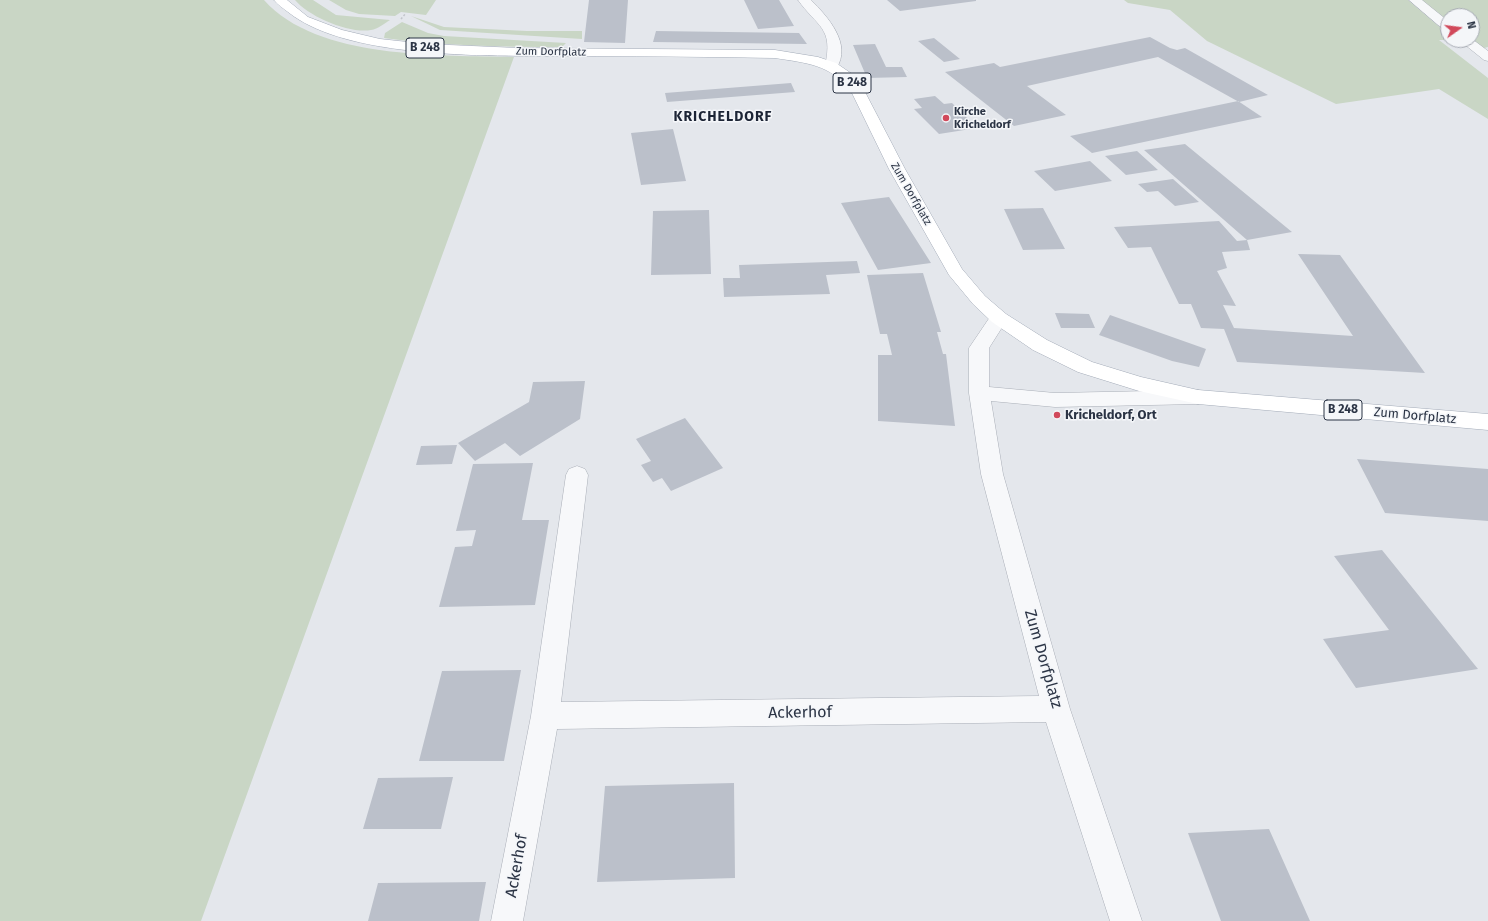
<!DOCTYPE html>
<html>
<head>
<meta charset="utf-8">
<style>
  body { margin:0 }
  #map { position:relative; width:1488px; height:921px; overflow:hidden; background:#e4e7ec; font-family:"Fira Sans",sans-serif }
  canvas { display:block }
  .north { position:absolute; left:1440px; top:8px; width:40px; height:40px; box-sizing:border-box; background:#f4f6f9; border:1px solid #a4a8b1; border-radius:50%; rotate:76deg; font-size:11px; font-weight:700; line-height:16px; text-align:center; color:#2b3445 }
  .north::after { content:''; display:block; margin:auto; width:14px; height:18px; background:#d1495b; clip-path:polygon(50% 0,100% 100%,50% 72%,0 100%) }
</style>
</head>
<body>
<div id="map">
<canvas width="1488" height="921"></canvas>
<div class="north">N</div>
</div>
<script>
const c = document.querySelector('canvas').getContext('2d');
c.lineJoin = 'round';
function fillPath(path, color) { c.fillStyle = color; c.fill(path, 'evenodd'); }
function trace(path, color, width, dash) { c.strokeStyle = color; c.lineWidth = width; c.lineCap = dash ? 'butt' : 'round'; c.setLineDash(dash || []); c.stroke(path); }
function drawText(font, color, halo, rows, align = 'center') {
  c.font = font + ' "Fira Sans",sans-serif'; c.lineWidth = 3; c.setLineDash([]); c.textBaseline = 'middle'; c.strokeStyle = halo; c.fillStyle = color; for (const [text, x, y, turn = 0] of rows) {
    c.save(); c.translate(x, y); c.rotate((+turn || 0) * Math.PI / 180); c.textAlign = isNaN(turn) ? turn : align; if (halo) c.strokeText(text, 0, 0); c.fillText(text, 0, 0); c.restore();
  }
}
const green = new Path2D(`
  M0,0h264c53,60 177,55 250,57l-313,864h-201z
  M295,0h18l23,15 54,5c-5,3 -12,9 -19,10 -21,4 -62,-13 -76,-30z
  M329,0h107l-10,15 -25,-3 -6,4 -36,-2 -13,-4z
  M1124,0h284l40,34v6h-9l49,38v41l-49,-30 -103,15 -129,-63 -37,-31 -42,-7z
  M1421,0h67v47l-4,1 -12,-8v-24h-24v7z
  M411,16l33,11 83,4h55v8l-142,-9z
  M402,22l26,11 16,3 122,7 -4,4c-59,0 -119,-1 -178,-9l1,-5z`);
const building = new Path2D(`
  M589,0h39l-3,43 -41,-1z
  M744,0h35l15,26 -36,3z
  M887,0h89v1l-76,10z
  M656,31l143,2 8,11 -154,-2z
  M1150,37l20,11 7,2 8,-2 83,47 -29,7 -81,-45 -131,29 39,29 -52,11 -69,-54 49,-9 6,4z
  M934,38l26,21 -16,3 -26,-21z
  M875,44l11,23h16l5,10 -40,1 -14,-33z
  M791,83l4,9 -128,10 -2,-9z
  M935,96l9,8 8,-1 25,25 -38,6 -25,-25 8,-1 -8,-9z
  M1238,101l24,16 -170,36 -22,-17z
  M673,129l13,52 -45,4 -10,-52z
  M1185,144l107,88 -45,8 3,10 -28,2 5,16 -10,3 19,35 -13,-1 11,23 119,8 -55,-82 42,1 85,118 -188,-11 -13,-33 -23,-1 -10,-24h-12l-28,-57 -23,1 -14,-21 105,-6 18,20 10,-1 -103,-90z
  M1137,151l21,19 -32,5 -21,-19z
  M1090,161l22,20 -57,10 -21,-20z
  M1173,179l9,8 17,15 -24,4 -17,-15 -11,1 -9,-8z
  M889,197l42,66 -53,7 -37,-67z
  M1043,208l22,41 -42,1 -19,-41z
  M709,210l2,64 -60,1 2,-64z
  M857,261l3,12 -34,2 4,19 -106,3 -1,-19h17l-1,-13z
  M923,273l18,59h-4l6,22h3l9,72 -77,-5v-66h14l-5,-21h-7l-13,-59z
  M1055,313l34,1 6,14h-34z
  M1110,315l96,34 -7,18 -27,-6 -73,-26z
  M585,381l-5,38 -60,37 -15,-13 -30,18 -17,-18 71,-41 4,-20z
  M685,418l38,50 -52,23 -9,-13 -9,4 -12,-17 10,-4 -15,-22z
  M457,445l-5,19 -36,1 5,-19z
  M1357,459l131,10v52l-103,-8z
  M533,463l-11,57h27l-14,85 -96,2 16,-60 17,-1 4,-16 -20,1 17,-67z
  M1382,550l96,119 -122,19 -33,-49 66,-9 -55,-74z
  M521,670l-17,91h-85l23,-90z
  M453,777l-12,52h-78l15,-51z
  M734,783l1,95 -138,4 8,-96z
  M1269,829l41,92h-89l-33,-88z
  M486,882l-7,39h-111l10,-38z`);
const path = new Path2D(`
  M401,19l5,-6`);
const street = new Path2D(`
  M798,0h13c16,16 42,44 25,69h-10l-1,-3c9,-39 -8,-39 -27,-66z
  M1409,0h13l26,21v10l-4,-1z
  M1472,39l16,12v10l-4,-1 -25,-20z
  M999,312l7,2 2,4 -19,30v39l66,6 143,-3 7,2 3,5 -3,5 -7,2 -143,3 -64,-6 12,73 67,235 72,212h-32l-64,-199 -489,7 -34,192h-32l40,-205 35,-241 3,-6 8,-3 8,3 3,6 -27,227 478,-6 -58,-222 -12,-81v-45l23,-34z`);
const primary = new Path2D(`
  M274,0h13l21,17 34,13 38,9 46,5 92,4 257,2 43,7 18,6 16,11 12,16 41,79 57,100 23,27 21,18 41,26 45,22 49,15 57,13 290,24v16l-290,-26 -59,-13 -61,-19 -45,-22 -41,-28 -19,-18 -24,-29 -60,-106 -38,-78c-21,-27 -45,-28 -76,-33 -61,-1 -123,-2 -184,-2 -81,-1 -239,7 -303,-44 -5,-4 -10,-7 -14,-12z`);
const markers = [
  [946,118,4,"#d1495b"],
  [1057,415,4,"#d1495b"]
];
const farStreetnames = [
  ["Zum Dorfplatz",551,52,1],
  ["Zum Dorfplatz",911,194,60]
];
const farPoinames = [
  ["Kirche",954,112],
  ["Kricheldorf",954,125]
];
const shields = [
  [425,48,38],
  [852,83,38],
  [1343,410,38]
];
const shieldNames = [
  ["B 248",425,48],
  ["B 248",852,83],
  ["B 248",1343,410]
];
const poiNames = [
  ["Kricheldorf, Ort",1065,415]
];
const streetNames = [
  ["Zum Dorfplatz",1415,416,5]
];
const farDistrictnames = [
  ["KRICHELDORF",723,117]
];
const nearStreetnames = [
  ["Zum Dorfplatz",1043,659,74],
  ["Ackerhof",800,713,-1],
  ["Ackerhof",517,866,-80]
];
fillPath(green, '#c9d6c5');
fillPath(building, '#bbc0ca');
trace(street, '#a9aeb7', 1);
trace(primary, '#a3abb8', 1);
trace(path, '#c2c5cb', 1.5, [2, 2]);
fillPath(street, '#f7f8fa');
fillPath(primary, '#fff');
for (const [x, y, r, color] of markers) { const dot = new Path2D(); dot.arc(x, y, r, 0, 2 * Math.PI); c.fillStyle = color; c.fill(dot); trace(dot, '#f4f6f9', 1.5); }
drawText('11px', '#2b3445', '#f4f6f9', farStreetnames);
drawText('bold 11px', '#2b3445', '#f4f6f9', farPoinames, 'left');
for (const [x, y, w] of shields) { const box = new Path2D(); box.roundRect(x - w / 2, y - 10, w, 20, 3); c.fillStyle = '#f4f6f9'; c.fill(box); trace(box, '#2b3445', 1); }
drawText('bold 12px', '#2b3445', null, shieldNames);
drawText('bold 13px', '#2b3445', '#f4f6f9', poiNames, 'left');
drawText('13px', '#2b3445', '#f4f6f9', streetNames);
c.letterSpacing = '1px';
drawText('bold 14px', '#1d2536', '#f4f6f9', farDistrictnames);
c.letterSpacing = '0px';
drawText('16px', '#2b3445', '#f4f6f9', nearStreetnames);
</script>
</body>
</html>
